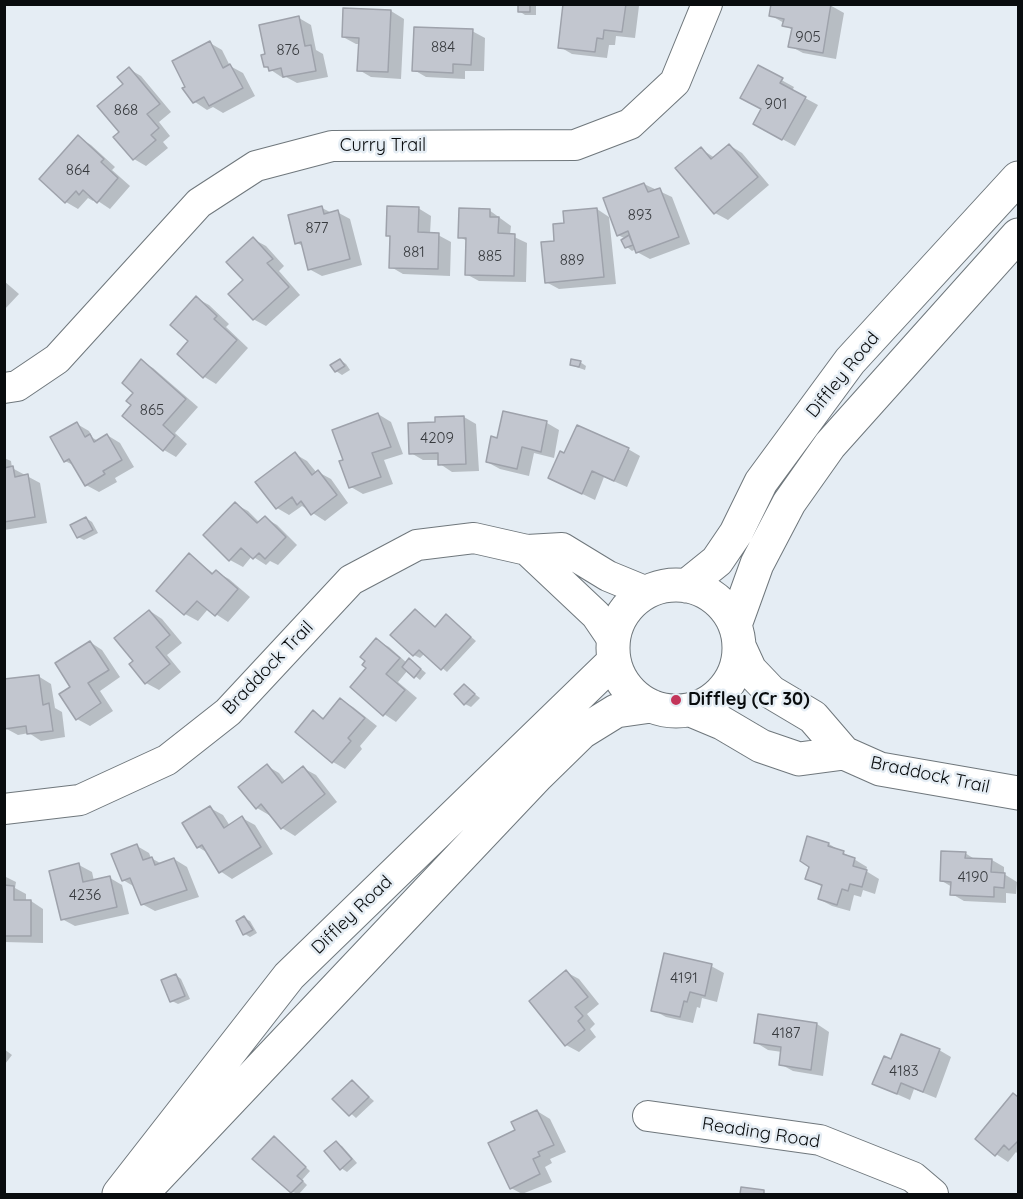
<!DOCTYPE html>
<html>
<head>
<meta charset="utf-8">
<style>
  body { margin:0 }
  #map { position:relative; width:1023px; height:1199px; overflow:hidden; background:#e5edf4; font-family:Quicksand,sans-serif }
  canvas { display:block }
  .frame { position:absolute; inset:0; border:6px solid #090c0e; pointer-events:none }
</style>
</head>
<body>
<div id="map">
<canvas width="1023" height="1199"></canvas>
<div class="frame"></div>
</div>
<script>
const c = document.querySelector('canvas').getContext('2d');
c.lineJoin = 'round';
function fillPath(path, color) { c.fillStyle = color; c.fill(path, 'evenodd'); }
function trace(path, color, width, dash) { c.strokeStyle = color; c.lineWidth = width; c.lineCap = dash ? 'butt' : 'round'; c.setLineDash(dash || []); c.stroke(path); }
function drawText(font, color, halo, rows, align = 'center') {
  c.font = font + ' Quicksand,sans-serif'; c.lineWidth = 5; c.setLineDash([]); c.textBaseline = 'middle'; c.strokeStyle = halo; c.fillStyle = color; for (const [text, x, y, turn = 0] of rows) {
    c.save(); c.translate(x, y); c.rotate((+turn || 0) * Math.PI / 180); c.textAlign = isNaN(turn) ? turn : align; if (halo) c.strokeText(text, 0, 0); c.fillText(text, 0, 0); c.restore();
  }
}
const shadow = new Path2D(`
  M519,4h17v11h-11l-6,-4z
  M565,4h71l3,2 -4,32 -19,-2 -1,9h-6l-2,13 -35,-4 -12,-7z
  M828,4l16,9 -8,46 -33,-6 -13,-7 3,-16 -9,-5v-2l-14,-8z
  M344,10l47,1 13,8 -3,60 -30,-2 -12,-7 1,-26h-4l-13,-7z
  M299,18l12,7 5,25 7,4 5,23 -31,6 -11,-6 -3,1 -18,-12z
  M472,31l13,7 -1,33h-19v8l-39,-2 -12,-7z
  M210,43l12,7 8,16 13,7 12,23 -32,17 -10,-6 -6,3 -12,-8 -10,-13z
  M758,67l36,20 -2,4 26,14 -23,41 -40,-22 8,-15z
  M129,69l12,7 30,36 -12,10 11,14 -7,6 5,6 -22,18 -12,-7 -13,-27 4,-48z
  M78,137l13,8 24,22 -3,3 18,16 -20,23 -15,-10 -2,2 -5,-3 -10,11 -12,-7z
  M729,145l13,8 27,32 -41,35 -13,-7 -14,-64 14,9z
  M644,184l28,13 18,47 -40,15 -13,-7 -1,-3 -4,2 -5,-4 -1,-8 -8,-4z
  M322,208l10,5 5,-1 13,7 12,46 -40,11 -13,-7 -6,-23 -6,-3z
  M418,208l13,8 -1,18 8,1 13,7 -1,34 -47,-2 -12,-7v-30l-4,-2z
  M597,209l12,8 7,67 -57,5 -13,-7 10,-40 9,-18z
  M489,210l22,16 -1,9 17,8 -1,39 -47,-1 -13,-7 1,-33 -7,-4z
  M253,239l13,7 18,20 -5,5 21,24 -34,31 -13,-7 -8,-39z
  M4,281l15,13 -15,16z
  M196,298l13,7 20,19 -3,3 22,21 -32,36 -13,-8 -12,-35z
  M340,360l6,4 4,6 -8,5 -6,-4z
  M141,361l12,7 45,39 -23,26 12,11 -11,13 -12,-7 -31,-45z
  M580,362l6,4 -1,4 -14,-5z
  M504,413l43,10 12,7 -5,28 -20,-5 -5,23 -29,-7 -13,-7 11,-22z
  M378,414l13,8 12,32 -19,6 9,24 -30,10 -12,-7z
  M464,417l12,7 3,47 -27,1 -12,-8 -1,-4h-16l-12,-7 25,-30z
  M77,424l12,7 4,7 5,3 9,-6 13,8 14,24 -19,11 2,4 -18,10 -13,-7 -11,-19 -10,-5z
  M628,449l12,7 -13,31 -23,-10 -9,23 -46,-22 16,-23z
  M295,454l12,7 10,12 1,-1 13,7 17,24 -23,18 -23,-15 -13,9 -12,-7z
  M4,458l7,3 1,7 28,15 7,40 -43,7z
  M235,504l13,7 12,12 5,-5 12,7 20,20 -19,20 -8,-4 -4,4 -14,-9 -9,11 -13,-7z
  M86,518l6,4 6,11 -14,7 -6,-3z
  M189,555l25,19 2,-2 13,7 21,18 -22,25 -20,-13 -10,12 -13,-7 -27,-23z
  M415,610l21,17 10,-11 30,25 -29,31 -22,-19 -5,5 -6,-3z
  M150,611l12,8 20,24 -15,12 14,17 -22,18 -13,-7 -15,-19 4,-3z
  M376,640l13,7 18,16 3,-3 16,13 -6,7 -12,-10 -10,12 19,16 -21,24 -12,-8 -16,-46z
  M90,642l12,8 18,27 -20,14 13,20 -23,15 -13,-7 -5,-32z
  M38,676l13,8 4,24 7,4 3,25 -24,4 -12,-8 -11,2 -13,-7z
  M464,686l16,12 -9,9 -6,-3z
  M341,700l12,7 24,19 -17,20 2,3 -17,20 -12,-7 -20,-50 12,7z
  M267,766l12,7 7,9 17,-14 13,7 21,27 -42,34 -13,-8 -11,-14 -2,1 -12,-7z
  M210,808l13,7 7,11 12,-8 13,7 18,29 -41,25 -12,-8 -12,-18 -10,-6z
  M808,838l21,6 38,23 -1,4 13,8 -4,15 -12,-4 -2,7 -7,-2 -4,16 -18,-5 -13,-7 4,-12 -16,-8 4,-13z
  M137,846l12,7 2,5 11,6 12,-5 13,8 12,30 -44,14 -13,-7 -7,-17 -12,-7z
  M965,853l11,7h16l12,7v7l13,8 -1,12 -10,-1v10l-42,-2 -12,-7v-7l-10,-6z
  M79,865l13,7 2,9 16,-3 12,7 7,29 -54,12 -13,-7z
  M4,876l12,6 -1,6 11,6v7h5l12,8v34l-39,-1z
  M244,918l6,3 7,12 -7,4 -5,-3z
  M711,966l13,7 -7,29 -15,-4 -2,10 -3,-1 -4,16 -27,-6 -13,-7z
  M566,972l13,7 20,25 -12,10 8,10 -5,5 6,8 -17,15 -13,-7z
  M176,975l5,4 9,20 -12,5 -6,-3z
  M817,1024l12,8 -6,44 -30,-5 -13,-7 2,-12 -14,-2 -13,-8z
  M4,1049l8,6 -7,9 -1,-1z
  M939,1050l12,7 -15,41 -22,-9 -4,11 -36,-16 18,-23z
  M352,1082l22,19 -18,17 -21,-19z
  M1014,1095l4,2v57l-2,-2 -8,10 -12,-8z
  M537,1111l13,8 16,33 -16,7 2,4 -7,4 7,15 -30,12 -11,-6 6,-57z
  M274,1138l36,33 -8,9 5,5 -8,9 -7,-2 -38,-33z
  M336,1143l6,3 15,17 -10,9 -6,-4z`);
const building = new Path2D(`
  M518,4h12v8h-12z
  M563,4h63l-4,28 -18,-2 -1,9 -6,-1 -2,14 -37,-4z
  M771,4h60l-8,49 -35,-6 4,-19 -10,-2 2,-7 -15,-3z
  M343,8l48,2 -3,62 -31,-1 2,-33 -17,-1z
  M299,16l6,30 6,-1 5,26 -33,6 -2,-9 -12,3 -1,-4h-4l-3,-12 4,-1 -6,-29z
  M414,27l59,2 -2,36 -18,-1v9l-41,-2z
  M210,41l13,27 7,-4 13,24 -34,18 -5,-9 -11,6 -11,-15 3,-1 -13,-26z
  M758,65l25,13 -3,5 26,14 -24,43 -29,-16 8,-15 -21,-11z
  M129,67l31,37 -13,10 12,14 -8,7 5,5 -23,20 -20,-23 6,-5 -22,-26 26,-22 -6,-7z
  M78,135l26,24 -3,3 17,16 -21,25 -14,-13 -4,5 -3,-4 -11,12 -26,-24z
  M729,144l29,33 -44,37 -39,-46 26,-21 10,12z
  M644,183l4,9 12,-4 19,49 -43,16 -8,-22 -11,5 -14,-38z
  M322,206l2,8 14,-4 12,49 -42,11 -7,-28 -6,2 -7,-29z
  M387,206l32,1 -1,25 21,1 -1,36 -49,-1 1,-32h-4z
  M459,208l31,1v8h9l-1,16 17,1 -1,42 -49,-1 1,-37h-8z
  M597,208l7,69 -59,6 -4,-41 13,-1 -1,-17 11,-1 -1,-12z
  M629,235l4,10 -8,3 -4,-8z
  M253,237l20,22 -6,4 22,24 -36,33 -25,-26 15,-14 -17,-18z
  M196,296l21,20 -3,3 23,21 -34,38 -26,-24 11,-13 -18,-16z
  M141,359l45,40 -23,26 12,11 -12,15 -41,-35 9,-11 -5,-4 7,-8 -11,-10z
  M340,359l5,7 -10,6 -5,-7z
  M571,359l10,2 -2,6 -9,-2z
  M503,411l44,10 -6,31 -19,-5 -5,22 -31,-7 5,-26 6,2z
  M378,413l13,34 -19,6 9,24 -32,11 -10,-27 4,-1 -11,-30z
  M464,416l2,48 -28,1v-12l-29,1 -1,-31 27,-1v-5z
  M77,422l8,15 5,-3 4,8 13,-8 15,26 -19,11 2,3 -20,12 -16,-27 -5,3 -14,-25z
  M577,425l52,23 -15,33 -22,-10 -10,23 -34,-16 12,-27 4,2z
  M295,452l17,23 6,-5 19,25 -26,20 -10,-14 -4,4 -5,-8 -16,12 -21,-27z
  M13,466l2,11 13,-3 7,43 -31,5v-54z
  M235,502l22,21 8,-7 21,21 -21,22 -6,-6 -6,6 -12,-11 -12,13 -26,-26z
  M86,517l7,13 -16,8 -7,-13z
  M189,553l23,21 4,-4 22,19 -23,27 -18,-15 -13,14 -28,-24z
  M415,609l20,18 11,-13 25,23 -30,33 -22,-20 -6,6 -23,-21z
  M149,610l21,25 -14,12 14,17 -25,20 -16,-20 4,-3 -19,-23z
  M376,638l24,20 -14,16 19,16 -22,26 -33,-29 16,-19 -4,-3 3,-4 -5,-4z
  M90,641l19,29 -21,13 13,20 -25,17 -17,-26 11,-7 -15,-24z
  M409,658l12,11 -7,9 -12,-11z
  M39,675l4,30 6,-2 4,28 -26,3 -1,-8 -22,3v-50z
  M464,684l11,10 -11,11 -10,-11z
  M340,698l25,20 -17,20 3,3 -19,22 -37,-31 18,-22 10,9z
  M267,764l15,19 21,-17 22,28 -44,35 -20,-25 -5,5 -18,-22z
  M210,806l14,22 18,-12 19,31 -42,26 -17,-28 -5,3 -15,-25z
  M807,836l22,7 -1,3 16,5 -1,3 12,4 -2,8 14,4 -5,17 -12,-3 -2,7 -6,-2 -5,16 -19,-6 4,-14 -17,-6 4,-12 -9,-6z
  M137,844l6,16 9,-3 3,8 19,-7 13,32 -46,15 -11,-27 -8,3 -11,-27z
  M941,851l25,1 -1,6 27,1 -1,13 14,1 -1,15 -10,-1v10l-44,-2 1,-13 -11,-1z
  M79,863l4,19 27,-6 7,31 -56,13 -12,-49z
  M4,885l10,1v14h17v36h-27z
  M244,916l9,14 -10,5 -7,-14z
  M664,953l48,11 -7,32 -15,-4 -3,10 -3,-1 -4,16 -29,-6z
  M566,970l22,27 -13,10 8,9 -5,5 7,9 -20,16 -36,-45z
  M176,974l9,22 -15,6 -9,-22z
  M758,1014l59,9 -6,47 -32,-5 2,-18 -27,-4z
  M901,1034l39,15 -17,43 -22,-9 -4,11 -25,-10 12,-28 7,3z
  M352,1080l17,17 -20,19 -17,-17z
  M1013,1093l5,4v44l-9,9 -5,-5 -9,11 -20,-17z
  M537,1110l17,35 -16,7 2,4 -7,3 7,15 -30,15 -22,-46 27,-13 -4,-8z
  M274,1136l32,31 -9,9 6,5 -12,12 -39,-34z
  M336,1141l16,18 -12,11 -16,-19z
  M741,1187l23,3v4h-24z`);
const street = new Path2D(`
  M4,388l13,-2 40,-27 142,-156 57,-37 76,-20 243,-1 55,-21 45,-42 32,-78
  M527,550l69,65 17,25
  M4,809l76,-9 87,-40 61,-48 123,-132 66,-35 57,-7 53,12 35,-2 46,28 39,16
  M648,1116l172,24 93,37 20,17`);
const secondary = new Path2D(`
  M613 648a63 63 0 1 1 126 0a63 63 0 1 1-126 0Z
  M686,586l31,-25 19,-28 25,-51 89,-121 168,-183
  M735,625l22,-61 32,-61 41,-58 188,-210
  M739,646l11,24 21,22 42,25 31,36 36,16 138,24
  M691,710l31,13 39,23 38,13 45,-6
  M148,1187l389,-411 45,-44 34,-21 35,-5
  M119,1194l170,-218 325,-315`);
const markers = [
  [676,700,6,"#c33459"]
];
const numberNames = [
  ["905",808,37],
  ["884",443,47],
  ["876",288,50],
  ["901",776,104],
  ["868",126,110],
  ["864",78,170],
  ["893",640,215],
  ["877",317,228],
  ["881",414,252],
  ["885",490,256],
  ["889",572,260],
  ["865",152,410],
  ["4209",437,438],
  ["4190",973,877],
  ["4236",85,895],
  ["4191",684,978],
  ["4187",786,1033],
  ["4183",904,1071]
];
const streetNames = [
  ["Curry Trail",383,146],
  ["Diffley Road",843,375,-51],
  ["Braddock Trail",268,668,-46],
  ["Braddock Trail",930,775,12],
  ["Diffley Road",352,915,-44],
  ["Reading Road",761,1133,9]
];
const poiNames = [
  ["Diffley (Cr 30)",688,700]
];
fillPath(shadow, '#0003');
fillPath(building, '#c2c6cf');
trace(building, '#9ea2ab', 1.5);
trace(street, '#6f777c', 32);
trace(secondary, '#6f777c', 35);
trace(street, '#fff', 30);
trace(secondary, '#fff', 33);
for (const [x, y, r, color] of markers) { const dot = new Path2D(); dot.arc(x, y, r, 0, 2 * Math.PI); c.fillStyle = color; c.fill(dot); trace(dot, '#e5edf4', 2); }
drawText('15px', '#373a3e', null, numberNames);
drawText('18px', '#090c0e', '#e5edf4', streetNames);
drawText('bold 18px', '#090c0e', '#e5edf4', poiNames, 'left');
</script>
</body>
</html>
